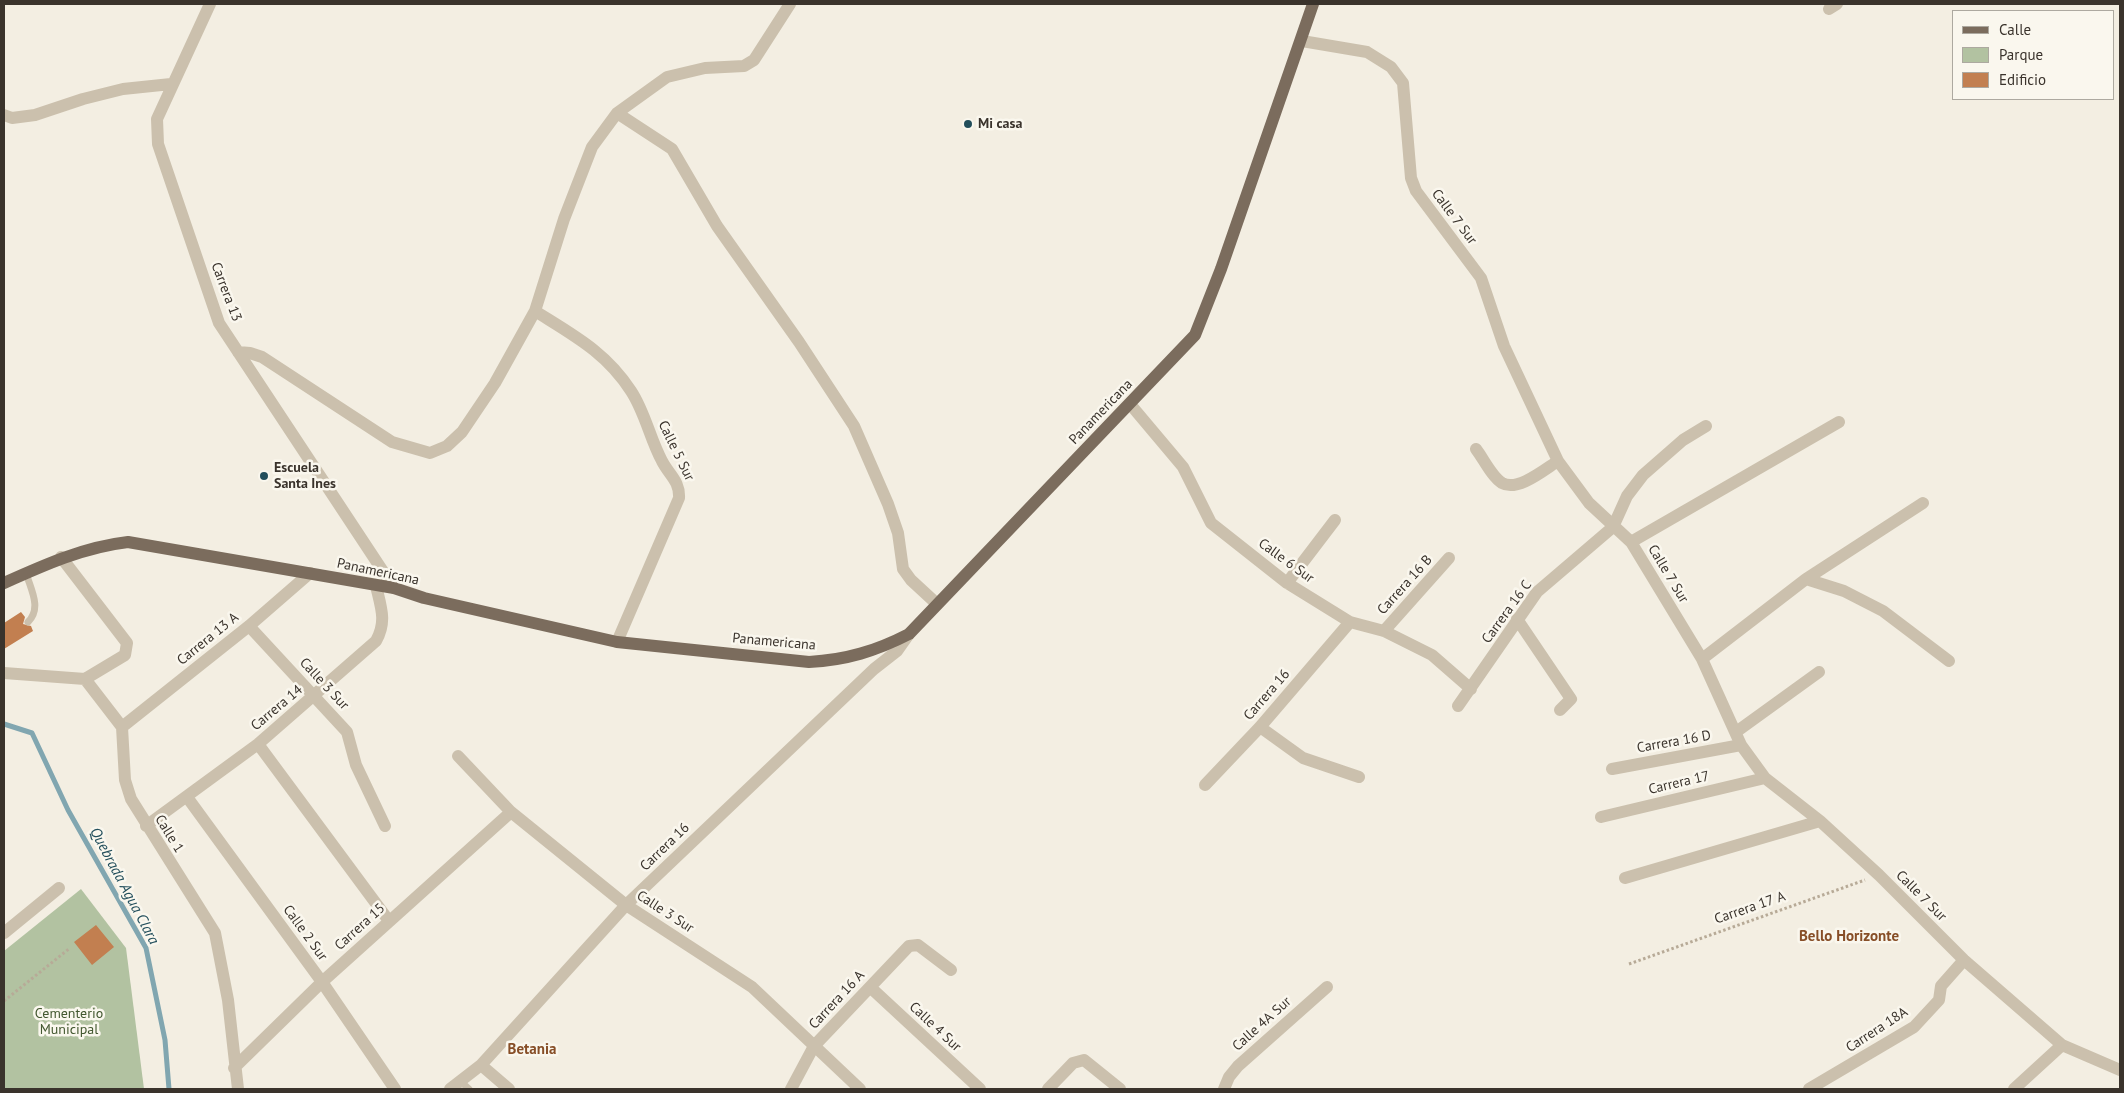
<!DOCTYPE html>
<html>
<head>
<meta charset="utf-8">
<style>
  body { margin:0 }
  #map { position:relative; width:2124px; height:1093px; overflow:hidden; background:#f3eee2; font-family:"PT Sans",sans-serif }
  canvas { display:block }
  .frame { position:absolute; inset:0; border:5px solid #3a332c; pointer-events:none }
  .legend { position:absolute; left:1952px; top:10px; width:162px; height:90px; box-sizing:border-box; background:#faf7ee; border:1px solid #ada9a0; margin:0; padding:6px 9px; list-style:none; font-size:15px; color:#3a332c }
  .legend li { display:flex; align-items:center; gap:10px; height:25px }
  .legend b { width:25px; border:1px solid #ada9a0 }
</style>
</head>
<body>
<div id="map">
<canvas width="2124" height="1093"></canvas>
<div class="frame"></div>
<ul class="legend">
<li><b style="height:6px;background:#7b6c5d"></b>Calle</li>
<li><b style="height:14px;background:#b2c2a1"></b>Parque</li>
<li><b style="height:14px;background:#c27f50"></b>Edificio</li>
</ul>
</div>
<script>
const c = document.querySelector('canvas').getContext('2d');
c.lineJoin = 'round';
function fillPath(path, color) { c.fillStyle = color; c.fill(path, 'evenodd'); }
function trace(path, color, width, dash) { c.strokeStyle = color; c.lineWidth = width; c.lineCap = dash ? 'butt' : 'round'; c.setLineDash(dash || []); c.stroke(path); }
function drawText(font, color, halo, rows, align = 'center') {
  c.font = font + ' "PT Sans",sans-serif'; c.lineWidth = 5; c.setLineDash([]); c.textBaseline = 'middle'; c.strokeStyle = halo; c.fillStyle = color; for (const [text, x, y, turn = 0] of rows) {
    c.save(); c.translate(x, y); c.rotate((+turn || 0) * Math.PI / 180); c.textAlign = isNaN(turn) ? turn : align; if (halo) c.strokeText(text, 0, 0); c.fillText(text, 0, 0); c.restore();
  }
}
const green = new Path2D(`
  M81,889l45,59 18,141h-140v-138z`);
const stream = new Path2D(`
  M4,724l28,9 36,77 78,138 19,92 4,49`);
const building = new Path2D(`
  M21,612l4,5 -2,7 8,2 2,5 -29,18v-26z
  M96,925l18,22 -22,18 -18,-23z`);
const path = new Path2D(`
  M1629,964l236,-84
  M4,1001l66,-53`);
const service = new Path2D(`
  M26,573c5,17 16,35 2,49
  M460,1081l9,8`);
const minor = new Path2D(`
  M210,4l-53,115 1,25 61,179 175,265
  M1829,9l8,-5
  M1302,41l65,11 24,15 12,16 8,95 5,13 65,87 23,68 54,115 31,42 42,39 71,117 39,86 24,33 55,43 59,54 85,85 98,85 58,25
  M617,113l55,36 45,77 82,116 55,84 34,78 10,29 5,36 8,11 26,24
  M4,115l8,3 23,-3 48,-16 40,-10 48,-5
  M535,311c38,24 71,41 96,80 14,21 19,48 31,70 7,14 18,20 17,37l-62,144
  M238,352l12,1 12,4 130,85 38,11 17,-7 15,-14 33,-49 40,-72 29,-92 28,-72 25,-34 50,-36 38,-9 39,-2 10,-6 36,-56
  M1130,404l53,63 28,56 76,60 63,39 34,9 48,24 39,34
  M1476,449c7,9 16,28 26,34 16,9 43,-14 56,-22
  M1631,542l208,-120
  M61,557l66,86 -2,12 -40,24
  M1806,579l38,12 39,20 66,50
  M1287,583l48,-63
  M1517,619l54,80 -11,11
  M249,626l98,106 9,33 29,61
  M1384,631l65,-73
  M1702,659l104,-80 117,-76
  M4,673l81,6 37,48 3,53 6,19 84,134 13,67 10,89
  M1458,706l79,-114 76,-65 14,-31 16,-21 40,-35 23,-14
  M122,727l127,-101 61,-53
  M1260,727l43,31 56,19
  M1736,732l83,-60
  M258,744l131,177
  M458,756l53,56 115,93 126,82 108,102
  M1612,769l129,-24
  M1205,785l55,-58 90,-105
  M187,797l135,185 73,107
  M1601,817l164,-39
  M146,826l112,-82 118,-103c11,-19 5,-34 0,-55
  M1625,878l195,-57
  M4,933l55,-45
  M870,987l110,102
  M481,1065l28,24
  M234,1068l88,-86 189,-170
  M450,1089l31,-24 145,-160 248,-236 23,-18 12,-17
  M791,1089l23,-43 95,-100 9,-1 33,25
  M1048,1089l25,-26 11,-3 36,29
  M1224,1089l5,-12 9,-11 89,-79
  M1809,1089l105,-62 25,-27 2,-14 23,-26
  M2014,1089l48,-44`);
const primary = new Path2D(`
  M4,583c40,-18 80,-36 124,-41l266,46 30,10 193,44 192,20c37,-2 67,-11 100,-28l286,-299 26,-66 92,-265`);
const markers = [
  [968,124,5,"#224e5b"],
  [264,476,5,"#224e5b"]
];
const poiNames = [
  ["Mi casa",978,124],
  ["Escuela",274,468],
  ["Santa Ines",274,484]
];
const streetNames = [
  ["Calle 7 Sur",1454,217,53],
  ["Carrera 13",226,292,69],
  ["Panamericana",1101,412,-46],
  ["Calle 5 Sur",676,451,64],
  ["Calle 6 Sur",1286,561,36],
  ["Panamericana",378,572,12],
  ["Calle 7 Sur",1668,574,59],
  ["Carrera 16 B",1405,585,-48],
  ["Carrera 16 C",1507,612,-54],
  ["Carrera 13 A",208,639,-39],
  ["Panamericana",774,642,5],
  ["Calle 3 Sur",324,684,47],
  ["Carrera 16",1267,695,-49],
  ["Carrera 14",277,708,-40],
  ["Carrera 16 D",1674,742,-10],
  ["Carrera 17",1679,783,-13],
  ["Calle 1",169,834,58],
  ["Carrera 16",665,847,-44],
  ["Calle 7 Sur",1921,896,45],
  ["Carrera 17 A",1750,908,-19],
  ["Calle 3 Sur",665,912,33],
  ["Carrera 15",360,927,-42],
  ["Calle 2 Sur",305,933,54],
  ["Carrera 16 A",837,1000,-47],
  ["Calle 4A Sur",1262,1024,-42],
  ["Calle 4 Sur",935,1027,43],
  ["Carrera 18A",1877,1030,-33]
];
const parkNames = [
  ["Cementerio",69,1014],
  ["Municipal",69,1030]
];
const waterNames = [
  ["Quebrada Agua Clara",124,886,62]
];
const neighbourhoodNames = [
  ["Bello Horizonte",1849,937],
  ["Betania",532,1050]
];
fillPath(green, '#b2c2a1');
trace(stream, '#81a6b0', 5);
fillPath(building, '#c27f50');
trace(path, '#b7aa97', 3, [2.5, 2.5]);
trace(service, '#cbc0ad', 7);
trace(minor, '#cbc0ad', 12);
trace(primary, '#7b6c5d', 12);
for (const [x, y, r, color] of markers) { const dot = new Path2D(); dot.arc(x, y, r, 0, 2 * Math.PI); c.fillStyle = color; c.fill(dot); trace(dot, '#faf7ee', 2); }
drawText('bold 14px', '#3a332c', '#faf7ee', poiNames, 'left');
drawText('14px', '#3a332c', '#faf7ee', streetNames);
drawText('14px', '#435830', '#faf7ee', parkNames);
drawText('italic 15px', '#224e5b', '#faf7ee', waterNames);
drawText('bold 15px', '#874e27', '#faf7ee', neighbourhoodNames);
</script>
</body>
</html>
